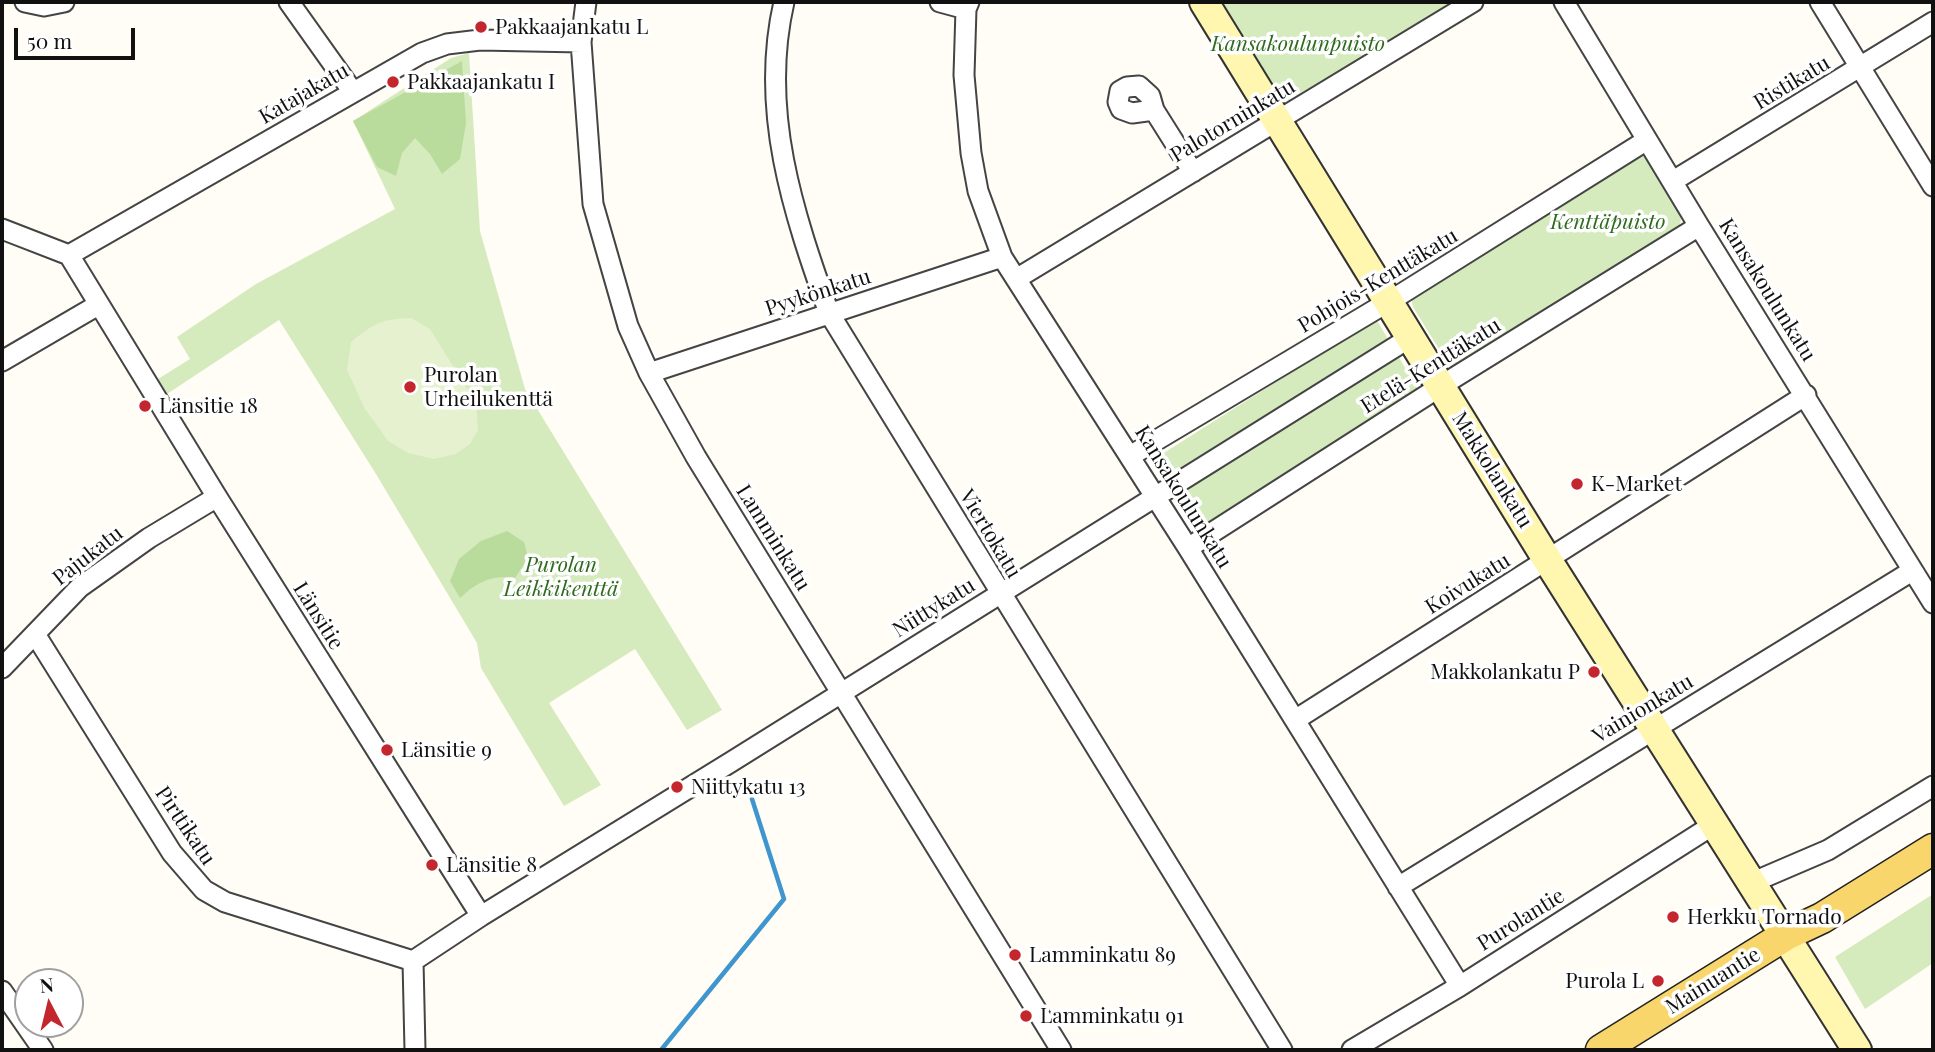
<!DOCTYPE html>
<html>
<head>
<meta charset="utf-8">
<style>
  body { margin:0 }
  #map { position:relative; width:1935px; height:1052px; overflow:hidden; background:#fffdf5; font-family:"Playfair Display",serif }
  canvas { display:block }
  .frame { position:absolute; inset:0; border:4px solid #111; pointer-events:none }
  .north { position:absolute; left:14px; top:968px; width:70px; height:70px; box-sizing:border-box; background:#fff; border:2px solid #a0a0a0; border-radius:50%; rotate:353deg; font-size:19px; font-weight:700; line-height:28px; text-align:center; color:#111 }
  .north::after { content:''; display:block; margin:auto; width:24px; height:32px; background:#c4262e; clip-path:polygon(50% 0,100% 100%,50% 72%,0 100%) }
  .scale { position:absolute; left:14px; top:28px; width:121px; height:32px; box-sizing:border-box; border:4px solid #111; border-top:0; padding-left:9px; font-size:21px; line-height:24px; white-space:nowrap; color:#111; -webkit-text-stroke:5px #fff; paint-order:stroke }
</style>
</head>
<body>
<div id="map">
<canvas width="1935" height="1052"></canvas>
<div class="frame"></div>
<div class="north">N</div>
<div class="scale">50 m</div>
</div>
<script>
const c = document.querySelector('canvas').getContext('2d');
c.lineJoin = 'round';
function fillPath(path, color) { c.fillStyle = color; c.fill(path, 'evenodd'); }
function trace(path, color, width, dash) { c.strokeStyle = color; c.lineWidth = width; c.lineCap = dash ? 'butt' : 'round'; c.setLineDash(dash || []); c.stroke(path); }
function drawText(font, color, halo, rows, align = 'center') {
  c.font = font + ' "Playfair Display",serif'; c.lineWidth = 7; c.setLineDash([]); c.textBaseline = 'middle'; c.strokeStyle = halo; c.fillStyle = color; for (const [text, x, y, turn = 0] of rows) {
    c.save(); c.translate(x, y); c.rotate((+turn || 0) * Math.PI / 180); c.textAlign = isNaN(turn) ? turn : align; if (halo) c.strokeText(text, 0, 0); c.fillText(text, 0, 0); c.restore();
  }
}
const green = new Path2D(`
  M1219,2h229l2,3 -162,95 -12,-11z
  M469,53l11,178 45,158 197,321 -35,20 -52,-81 -86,54 52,82 -37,21 -83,-138 -4,-25 -101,-169 -97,-154 -112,74 -9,-15 32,-20 -13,-22 79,-53 139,-75 -42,-88 98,-63z
  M1636,155l14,3 32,52 -2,16 -228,144 -39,-63 -2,-10z
  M1376,319l43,72 -224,143 -44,-73z
  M1933,894v69l-68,46 -30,-52z`);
const forest = new Path2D(`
  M462,61l4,62 -6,36 -18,15 -12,-20 -15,-16 -13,15 -6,23 -19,-9 -24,-46z
  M507,531l17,11 4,16 -13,20c-23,-4 -39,5 -55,20l-10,-17 9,-22 22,-18z`);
const pitch = new Path2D(`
  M411,318l19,11 46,74 2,27 -8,14 -14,10 -22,5 -26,-6 -20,-12 -23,-32 -18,-39 4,-28c23,-19 31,-23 60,-24z`);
const stream = new Path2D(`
  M661,1050l123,-151 -32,-100`);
const street = new Path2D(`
  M25,2l19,4 20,-4
  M289,2l64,90
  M586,2l-5,40 12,162 35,122 21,47 47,84 365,593
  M784,2c-25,108 9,210 45,311l453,737
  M940,2l26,7
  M969,2l-3,7 -2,66 7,78 7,38 24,66 186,291 272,438
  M1564,2l135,224 234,377
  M1820,2l113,184
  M1154,110l-22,3 -11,-4 -3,-7 2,-11 7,-4 12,-1 11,10 4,14 39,62
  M1673,181l260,-159
  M2,229l67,26 148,242 264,419
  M69,255l353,-202 25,-9 33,-4 101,2
  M1016,279l457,-277
  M2,361l96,-56
  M649,373l353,-116
  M1130,456l268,-160 249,-156
  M1188,548l264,-169 247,-153
  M35,634l137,219 32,37 21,12 188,59
  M2,668l78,-81 69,-49 68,-41
  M1295,720l511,-325
  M1751,883l77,-33 105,-64
  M1398,887l514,-316
  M2,991l41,59
  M415,1050l-2,-89 68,-45 250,-154 680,-425
  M1352,1050l108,-64 253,-161`);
const secondary = new Path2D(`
  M1204,2l344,559 309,489`);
const primary = new Path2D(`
  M1601,1050l185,-115 36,-17 111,-69`);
const markers = [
  [481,27,7,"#c4262e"],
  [393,82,7,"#c4262e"],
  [410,387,7,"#c4262e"],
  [145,406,7,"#c4262e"],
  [1577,484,7,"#c4262e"],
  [1594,672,7,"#c4262e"],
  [387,750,7,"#c4262e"],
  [677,787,7,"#c4262e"],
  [432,865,7,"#c4262e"],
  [1673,917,7,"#c4262e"],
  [1015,955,7,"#c4262e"],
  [1658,981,7,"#c4262e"],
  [1026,1016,7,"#c4262e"]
];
const poiNames = [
  ["Pakkaajankatu L",495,27],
  ["Pakkaajankatu I",407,82],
  ["Purolan",424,375],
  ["Urheilukenttä",424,399],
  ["Länsitie 18",159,406],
  ["K-Market",1591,484],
  ["Makkolankatu P",1580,672,"right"],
  ["Länsitie 9",401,750],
  ["Niittykatu 13",691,787],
  ["Länsitie 8",446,865],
  ["Herkku Tornado",1687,917],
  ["Lamminkatu 89",1029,955],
  ["Purola L",1644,981,"right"],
  ["Lamminkatu 91",1040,1016]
];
const parkNames = [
  ["Kansakoulunpuisto",1298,44],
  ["Kenttäpuisto",1608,222],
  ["Purolan",561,565],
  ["Leikkikenttä",561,589]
];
const streetNames = [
  ["Ristikatu",1792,83,-31],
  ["Katajakatu",304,94,-30],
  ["Palotorninkatu",1233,121,-31],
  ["Pohjois-Kenttäkatu",1378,281,-31],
  ["Kansakoulunkatu",1767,290,58],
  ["Pyykönkatu",818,293,-18],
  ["Etelä-Kenttäkatu",1431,366,-32],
  ["Makkolankatu",1492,470,58],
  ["Kansakoulunkatu",1183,497,58],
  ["Viertokatu",990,534,59],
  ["Lamminkatu",773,538,58],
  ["Pajukatu",88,556,-38],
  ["Koivukatu",1468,584,-32],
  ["Niittykatu",934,608,-32],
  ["Länsitie",318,616,58],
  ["Vainionkatu",1643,709,-31],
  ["Pirttikatu",185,826,56],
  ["Purolantie",1521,920,-32],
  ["Mainuantie",1713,981,-32]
];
fillPath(green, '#d5ebbd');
fillPath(forest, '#b9dc9c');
fillPath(pitch, '#e6f2cf');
trace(stream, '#3f96cf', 4.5);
trace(street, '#444', 23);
trace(secondary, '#333', 32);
trace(primary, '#222', 33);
trace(street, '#fff', 19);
trace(secondary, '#fff6b0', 28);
trace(primary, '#f9d66b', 30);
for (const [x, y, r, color] of markers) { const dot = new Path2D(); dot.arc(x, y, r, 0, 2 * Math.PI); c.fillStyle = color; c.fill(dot); trace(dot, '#fff', 2.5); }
drawText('21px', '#111', '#fff', poiNames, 'left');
drawText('italic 21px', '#2f6b1f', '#fff', parkNames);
drawText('21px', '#111', '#fff', streetNames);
</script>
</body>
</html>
